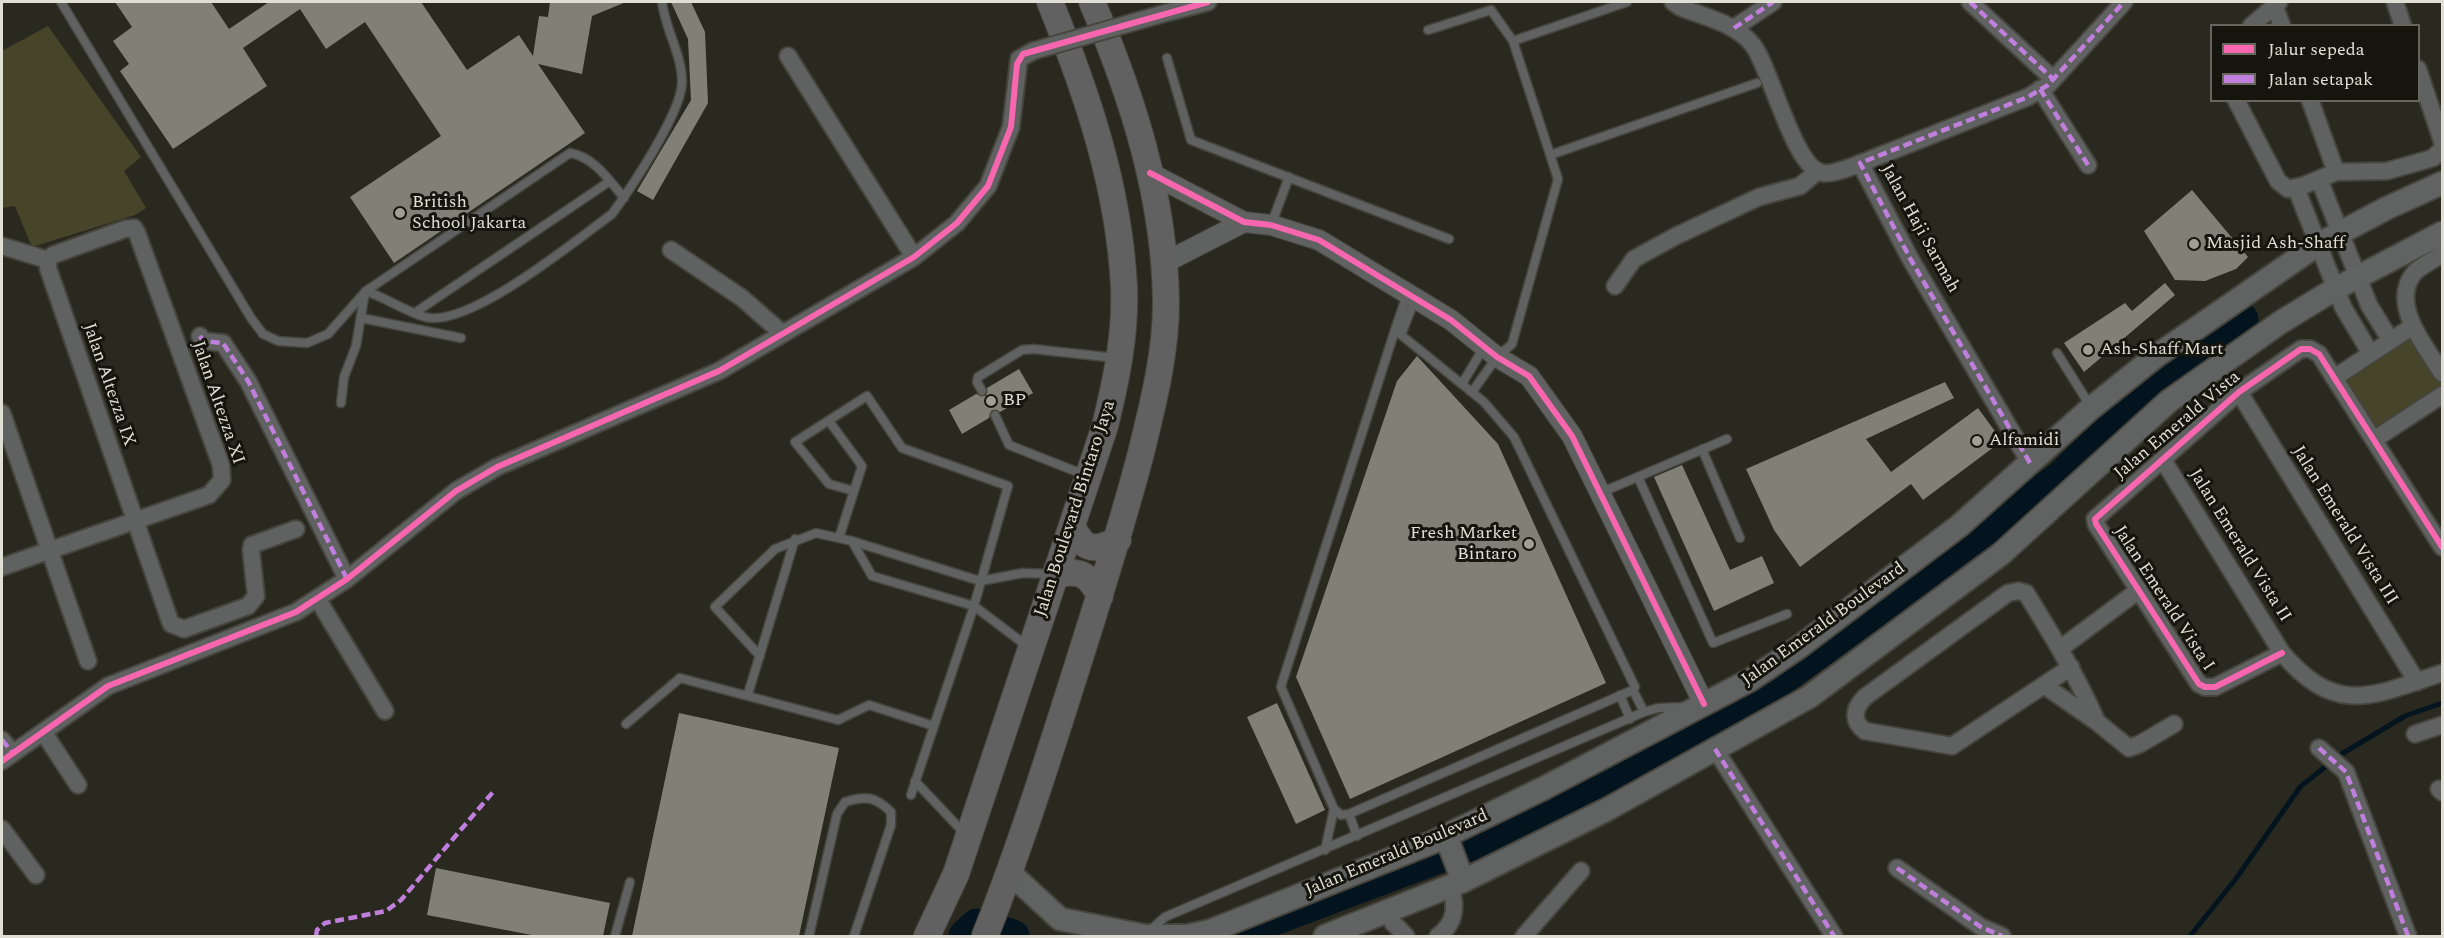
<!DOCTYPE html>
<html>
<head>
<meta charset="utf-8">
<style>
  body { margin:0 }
  #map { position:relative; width:2444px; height:938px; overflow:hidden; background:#2a291f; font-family:Spectral,serif }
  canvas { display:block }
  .frame { position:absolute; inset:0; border:3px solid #e0dfd4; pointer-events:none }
  .legend { position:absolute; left:2210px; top:24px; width:210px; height:78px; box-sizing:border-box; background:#15150d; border:2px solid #66665d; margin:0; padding:8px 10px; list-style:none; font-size:18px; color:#e0dfd4 }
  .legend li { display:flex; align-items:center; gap:12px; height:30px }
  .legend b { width:30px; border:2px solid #66665d }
</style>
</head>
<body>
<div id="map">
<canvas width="2444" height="938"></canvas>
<div class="frame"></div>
<ul class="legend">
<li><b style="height:8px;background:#f766af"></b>Jalur sepeda</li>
<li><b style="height:8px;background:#c07fdc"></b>Jalan setapak</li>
</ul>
</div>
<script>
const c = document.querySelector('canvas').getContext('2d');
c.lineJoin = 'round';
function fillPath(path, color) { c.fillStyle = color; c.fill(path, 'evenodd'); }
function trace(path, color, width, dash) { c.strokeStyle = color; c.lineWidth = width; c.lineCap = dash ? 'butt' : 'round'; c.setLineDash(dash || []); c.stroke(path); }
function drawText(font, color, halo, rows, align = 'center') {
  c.font = font + ' Spectral,serif'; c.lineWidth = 6; c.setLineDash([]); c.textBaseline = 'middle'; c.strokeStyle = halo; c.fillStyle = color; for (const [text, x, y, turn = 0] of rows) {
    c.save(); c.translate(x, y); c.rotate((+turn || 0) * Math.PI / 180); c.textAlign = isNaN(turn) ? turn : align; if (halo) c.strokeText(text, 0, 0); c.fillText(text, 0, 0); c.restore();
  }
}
const green = new Path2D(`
  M48,26l93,131 -17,14 22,37 -11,7 -103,32 -17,-41 -13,2v-157z
  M2413,326l29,47v22l-67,44 -41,-61z`);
const stream = new Path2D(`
  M2190,936l45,-56 65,-93 40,-32 65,-39 37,-13`);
const river = new Path2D(`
  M965,936l12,-11 36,11
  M1229,936l273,-103 234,-121 325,-235 116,-113 65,-45`);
const building = new Path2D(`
  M115,2h96l18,27 40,-27h152l46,68 52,-35 14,21 6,-40 9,1 2,-15h76l-34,14 -10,58 -44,-10 47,69 -191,130 -44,-66 91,-61 -76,-114 -39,27 -26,-40 -57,39 24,38 -94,63 -53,-78 9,-7 -16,-23 19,-14z
  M671,2h20l14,30 3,71 -55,97 -16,-9 54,-91 -3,-61z
  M2192,190l56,67 -12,12 -31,12 -30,-1 -31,-49z
  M2165,283l10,12 -91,77 -20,-29 61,-40 7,8z
  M1417,356l81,88 108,239 -256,116 -54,-122 101,-296z
  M1019,369l14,24 -33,19 -8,-2 -3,8 -27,16 -13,-24 27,-16 10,2 1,-8z
  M1945,382l9,16 -88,41 25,33 87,-64 24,33 -79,59 -12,-16 -111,83 -26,-37 -28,-61z
  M1682,465l48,105 32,-14 12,27 -60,28 -60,-134z
  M1277,703l48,107 -29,14 -49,-107z
  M679,713l160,35 -40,188h-167z
  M436,868l174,35 -7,33h-66l-110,-21z`);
const service = new Path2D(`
  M61,2l190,316 12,16 15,7 29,2 21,-9 38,-43 204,-138c24,4 39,27 54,45
  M1428,30l63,-20 22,31 45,138 -46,165 -15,13 -25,35
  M1513,41l114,-39
  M1167,58l24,82 258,99
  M1550,155l207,-72
  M1271,225l18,-48
  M366,291c20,7 39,20 59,26 43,12 150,-76 187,-103 19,-26 70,-102 70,-132 0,-28 -17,-53 -20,-80
  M416,312l194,-131
  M361,318l100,20
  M1395,330l89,72 30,35 121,250 -2,3 -284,124 -8,1 -7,-6 -53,-122 1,-4 113,-353 12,-35
  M1401,335l14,-36
  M2057,353l34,54
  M1462,384l22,-37
  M982,391l-5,-9 1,-5 44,-27 11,-1 83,9
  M341,403l3,-26 12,-31 9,-54
  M995,415l14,30 76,30
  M829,421l33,45 -23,72
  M1702,449l38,89
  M1638,477l75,166 74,-29
  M854,491l-25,-7 -34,-42 72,-46 35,52 106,38 -34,120 -63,189
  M1600,493l127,-54
  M852,541l20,35 102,30 53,40
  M760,656l-45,-49 60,-58 41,-16 36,8 128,40 43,-8 29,1
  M1633,690l11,22
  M748,694l47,-155
  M1620,695l10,24
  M626,724l54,-46 158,42 31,-15 65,21
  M915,781l51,54
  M1349,814l8,22
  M1325,850l9,-41
  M1147,933l18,-16 479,-205 14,-4 27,-1
  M615,936l15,-54
  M809,936l28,-122 8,-12c21,-7 31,-5 46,10v13l-37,111`);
const minor = new Path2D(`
  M1673,2l7,5c24,10 55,16 72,37 18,21 42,126 71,129 14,2 47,-14 61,-19 48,-19 96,-38 144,-57l20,-12 76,-83
  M1970,2l83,77
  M2395,2l8,24
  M2275,7l7,19
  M1169,12l39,-10
  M2251,26l28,-24
  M1734,28l39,-26
  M788,56l126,201
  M2418,69l24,72
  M2040,89l48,76
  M2236,100l42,81 10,8 17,-4 31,-13 51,-1 46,-13 9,-9
  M2310,100l26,72
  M1860,163l51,97 119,203
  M2319,179l50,126 22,36
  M2296,188l47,119 28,47
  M2,246l46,14
  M671,250l71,48 41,36
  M2442,254c-8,6 -20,11 -27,18 -27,31 11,75 27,101
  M1615,286l19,-27 42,-23 83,-39 41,-11 18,-15
  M200,336l3,5 20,2 25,38 99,198
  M2334,378l79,-52
  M2239,392l178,290
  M2,413l86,248
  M2375,439l67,-44
  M2163,460l119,193c55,64 90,43 160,20
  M2,567l207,-72 13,-15 -1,-15 -84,-232 -3,-5 -9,1 -72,26 -5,5v8l123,356 13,5 64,-23 8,-10 -5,-46 1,-5 44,-16
  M317,598l68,113
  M2061,648l78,-58
  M2282,653l-67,34h-10l-6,-3 -103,-160 -1,-5 144,-127 62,-43h9l9,5 123,193
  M2071,667l-119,79 -87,-15c-14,-10 -11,-23 0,-34l143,-104 10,-2 8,2c26,42 51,83 71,129
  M2045,686l52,36 32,26 11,-4 34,-20
  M44,733l34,52
  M2415,734l27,-9
  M2,740l10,12
  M2319,748l27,24 62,164
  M1715,749l119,187
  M2,761l106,-75 188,-74 51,-33 109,-88 41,-24 222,-96 195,-114 43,-34 31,-37 23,-59 8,-68 14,-8
  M2439,789l3,3
  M2,829l34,46
  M1897,868l84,59 21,9
  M1387,911l6,12 13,13
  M1438,936c18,-13 19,-30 12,-50
  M1524,936l57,-65`);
const tertiary = new Path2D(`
  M1150,173l94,49 27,3 48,15 132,80 46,37 32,19 43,60 132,268
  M1164,263l80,-41`);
const secondary = new Path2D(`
  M1446,836l17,45
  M1010,873l50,46 85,17h42l23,-5 223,-89 111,-54 206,-108 49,-33 160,-121 132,-118 65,-52 161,-111 70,-37 55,-25
  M1325,936l138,-55 143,-71 203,-113 192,-143 168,-153 112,-79 54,-33 107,-56`);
const primary = new Path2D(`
  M1072,526c13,26 22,25 46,14
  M1056,575c23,-6 33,-1 44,21
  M927,936l29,-62 149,-448c11,-45 21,-92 19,-139 -5,-100 -37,-194 -74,-285
  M985,936c40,-101 72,-206 105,-310 18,-58 36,-115 51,-173 12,-49 25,-99 25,-150 -1,-105 -33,-205 -74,-301`);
const minorBridge = new Path2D(`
  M1033,51l136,-39`);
const quiet = new Path2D(`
  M1970,2l83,77
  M1734,28l39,-26
  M2040,89l48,76
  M200,336l3,5 20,2 25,38 99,198
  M2030,463l-119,-203 -51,-97 168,-66 20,-12 76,-83
  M2,740l10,12
  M2319,748l27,24 62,164
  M1715,749l119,187
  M1897,868l84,59 21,9
  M316,936l1,-6 8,-7 61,-12 15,-11 92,-108`);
const cycleway = new Path2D(`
  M1150,173l94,49 27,3 48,15 132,80 46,37 32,19 43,60 132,268
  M2282,653l-67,34h-10l-6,-3 -103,-160 -1,-5 144,-127 62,-43h9l9,5 123,193
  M2,761l106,-75 188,-74 51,-33 109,-88 41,-24 222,-96 195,-114 43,-34 31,-37 23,-59 6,-63 6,-10 185,-52`);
const markers = [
  [400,213,6,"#a09f95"],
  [2194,244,6,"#a09f95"],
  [2088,350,6,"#a09f95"],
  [991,401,6,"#a09f95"],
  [1977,441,6,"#a09f95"],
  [1529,544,6,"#a09f95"]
];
const poiNames = [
  ["British",412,203],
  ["School Jakarta",412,224],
  ["Masjid Ash-Shaff",2206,244],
  ["Ash-Shaff Mart",2100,350],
  ["BP",1003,401],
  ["Alfamidi",1989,441],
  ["Fresh Market",1517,534,"right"],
  ["Bintaro",1517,555,"right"]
];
const streetNames = [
  ["Jalan Haji Sarmah",1919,229,61],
  ["Jalan Altezza IX",108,385,71],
  ["Jalan Altezza XI",217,403,71],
  ["Jalan Emerald Vista",2178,426,-40],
  ["Jalan Boulevard Bintaro Jaya",1076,509,-72],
  ["Jalan Emerald Vista III",2344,526,58],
  ["Jalan Emerald Vista II",2239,546,58],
  ["Jalan Emerald Vista I",2163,599,57],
  ["Jalan Emerald Boulevard",1824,625,-36],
  ["Jalan Emerald Boulevard",1397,854,-23]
];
fillPath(green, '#474529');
trace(stream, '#04141f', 5);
trace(river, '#04141f', 33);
fillPath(building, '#808077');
trace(service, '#46453d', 11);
trace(minor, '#46453d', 20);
trace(tertiary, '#46453d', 22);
trace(secondary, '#46453d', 26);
trace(primary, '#46453d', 28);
trace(service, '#606161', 8);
trace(minor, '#606161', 16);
trace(tertiary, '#606161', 20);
trace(secondary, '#616362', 22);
trace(primary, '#606160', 26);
trace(minorBridge, '#46453d', 20, []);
trace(minorBridge, '#606161', 16);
trace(quiet, '#c07fdc', 4.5, [9, 4.5]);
trace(cycleway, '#f766af', 6);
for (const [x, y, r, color] of markers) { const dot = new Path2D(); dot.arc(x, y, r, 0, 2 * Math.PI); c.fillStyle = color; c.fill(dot); trace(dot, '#15150d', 2); }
drawText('18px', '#e0dfd4', '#15150d', poiNames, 'left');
drawText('18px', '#e0dfd4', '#15150d', streetNames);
</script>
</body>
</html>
